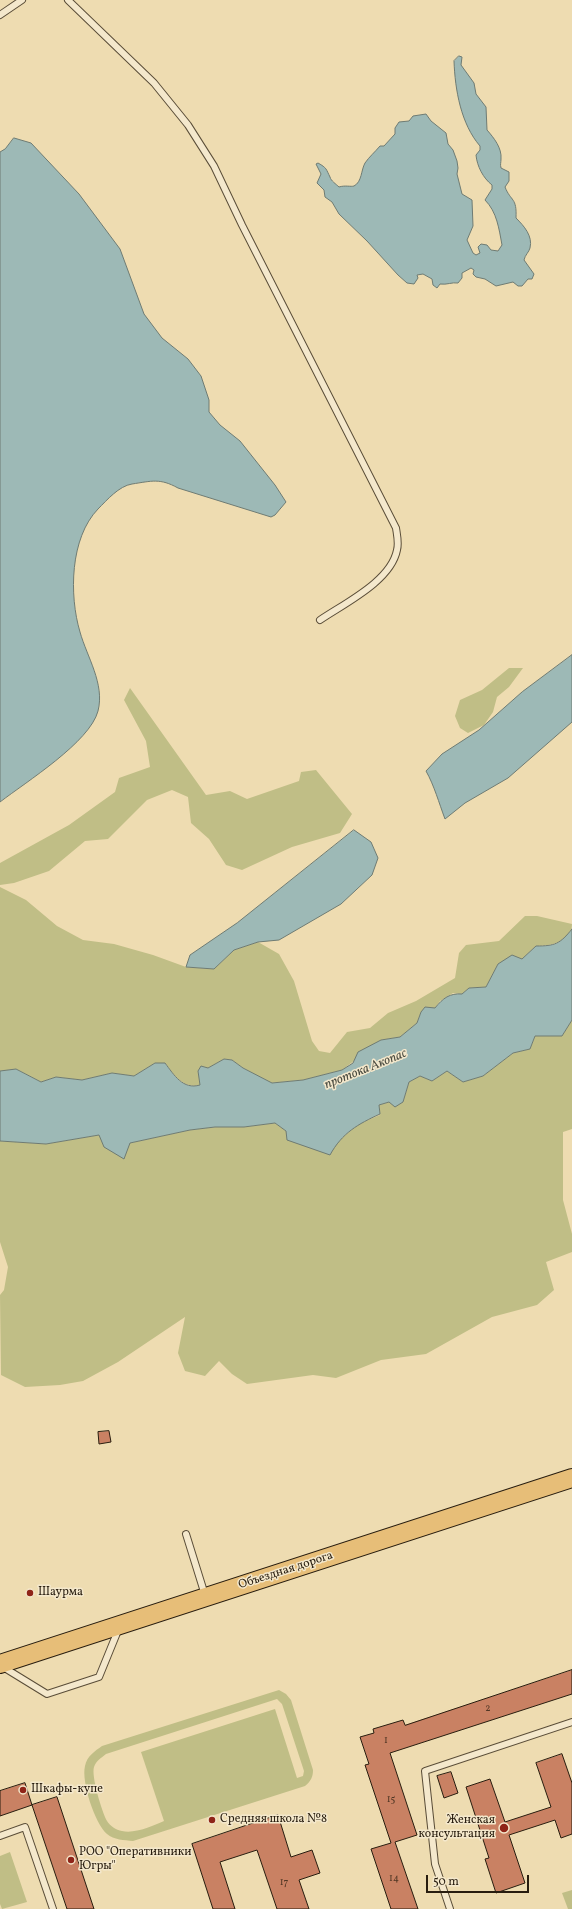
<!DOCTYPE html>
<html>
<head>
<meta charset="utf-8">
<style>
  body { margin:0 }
  #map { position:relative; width:572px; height:1909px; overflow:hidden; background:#eedcb1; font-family:Vollkorn,serif }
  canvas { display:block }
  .scale { position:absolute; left:426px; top:1875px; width:103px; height:18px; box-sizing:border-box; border:2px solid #281d0f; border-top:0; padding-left:5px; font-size:12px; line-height:14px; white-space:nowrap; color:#281d0f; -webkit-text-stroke:3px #f4e8cc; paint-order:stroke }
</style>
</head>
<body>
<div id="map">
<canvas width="572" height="1909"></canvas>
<div class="scale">50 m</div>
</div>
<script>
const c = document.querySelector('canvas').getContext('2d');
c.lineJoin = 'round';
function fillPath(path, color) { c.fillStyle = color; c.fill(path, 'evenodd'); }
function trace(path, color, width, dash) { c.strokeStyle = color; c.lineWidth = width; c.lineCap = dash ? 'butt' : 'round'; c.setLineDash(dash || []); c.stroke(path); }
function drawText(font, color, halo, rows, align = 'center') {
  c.font = font + ' Vollkorn,serif'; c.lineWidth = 3; c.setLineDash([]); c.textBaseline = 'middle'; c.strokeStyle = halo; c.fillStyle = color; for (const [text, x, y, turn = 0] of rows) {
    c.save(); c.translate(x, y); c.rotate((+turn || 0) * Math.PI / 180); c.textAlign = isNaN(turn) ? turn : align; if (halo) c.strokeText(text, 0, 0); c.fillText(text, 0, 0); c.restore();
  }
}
const green = new Path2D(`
  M509,668h14l-14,19 -12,10 -4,15 -9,13 -16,8 -8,-5 -5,-12 5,-16 22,-10z
  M130,688l76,107 24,-4 17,8 52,-18 2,-9 15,-2 36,44 -12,19 -48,14 -50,23 -16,-5 -17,-26 -18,-16 -3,-26 -16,-7 -25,10 -39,39 -23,2 -36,30 -35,12 -14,2v-22l69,-38 46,-33 4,-14 31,-11 -4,-26 -22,-41z
  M0,887l26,13 31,26 26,14 31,4 39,11 33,12 28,2 20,-19 24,-8 21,12 15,27 18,60 7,10 11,2 17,-21 23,-4 18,-15 28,-12 39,-23 4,-25 7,-8 33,-4 26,-25h12l35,8c0,18 -22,22 -36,22l-14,13 -24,5 -12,23 -17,1 -7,6 -9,-1 -13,8 -5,7 -14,4 -4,11 -17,14 -19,3 -39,30 -39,10 -32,3 -28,-15 -11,-8 -8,-1 -16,9 -10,3 3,14c-18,4 -27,-10 -36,-22h-10l-21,13 -22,-3 -30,7 -26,-3 -15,5 -25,-13 -16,2z
  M572,1020v109l-9,3v68l9,34v18l-26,10 8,28 -17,15 -45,12 -66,37 -45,6 -45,18 -23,-3 -66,9 -15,-10 -13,-13 -14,15 -20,-5 -7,-18 7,-36 -67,45 -35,19 -23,4 -35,2 -24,-12 -1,-80 4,-5 4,-23 -8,-25v-101l46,3 53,-9 31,8 60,-13 25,-3h29l31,-4 11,8 51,11 21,-18 22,-9 -1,-10 10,-3h14l6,-20 11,-6 12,5 15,-10 16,11 20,-6 30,-23 17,-4 5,-13h27z
  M279,1690l7,4 5,6 22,70c0,7 -2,11 -8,16l-172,55c-9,-1 -19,-1 -26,-7 -12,-10 -26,-53 -22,-68 2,-10 10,-15 17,-20zM277,1699l5,5 22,67 -1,5 -6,2 -22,-69 -134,43 23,69c-12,5 -29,13 -42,10 -6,-1 -12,-5 -15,-10 -5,-9 -16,-45 -13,-54 2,-6 7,-9 12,-13z
  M10,1852l17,50 -25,7 -2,-5v-48z
  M572,1890v19h-4l-6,-16z`);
const water = new Path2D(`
  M459,56l3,1 -1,8 13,18 2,11 10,13 1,23c7,8 15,18 14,29 0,4 -1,5 0,9l8,4v9l-4,6c6,15 12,10 11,31 8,8 17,18 14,30 -1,4 -5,7 -6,12l10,14 -2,5h-4l-6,7h-4l-5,-4 -17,4 -11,-7 -9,-2 -3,-3 1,-4 -3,-2 -9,5v5l-4,5c-6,-1 -11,2 -18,1l-3,4 -4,-3 -1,-6 -9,-5 -6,1 1,3 -4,6 -7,-1 -9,-8 -31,-34 -28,-27 -7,-12 -7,-5 -1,-7 -7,-7 4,-9 -5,-10 2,-1c9,5 8,6 12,14 1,4 6,7 9,10 6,-2 12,0 15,-1 8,-4 7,-16 11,-23 4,-6 10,-11 15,-17h4l11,-12v-6l4,-6 10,-1 4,-5 13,-2 5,7 15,12 2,11 5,6 4,11 1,7 -1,6 5,20 10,6 1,26 -6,14 6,13 3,2 4,-2 -2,-6 3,-3 6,1 4,5 7,1 4,-6c-3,-16 -5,-33 -17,-45l7,-11v-4c-9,-7 -15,-19 -16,-30l4,-5v-4c-19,-22 -25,-56 -26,-85z
  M14,138l17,5 48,51 41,55 24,65 18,24 26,21 13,17 8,24v12l11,13 20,16 35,44 11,17 -11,13 -4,2 -93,-29c-18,-10 -26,-7 -46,-4 -13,2 -25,16 -34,25 -28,29 -29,86 -18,123 7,25 25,52 18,79 -8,31 -72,71 -98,91v-650l5,-3z
  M572,655v67l-64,56 -43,25 -20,16c-6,-16 -11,-34 -19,-48l16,-17 37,-24 43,-38z
  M354,830l17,12 7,16 -6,17 -31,29 -62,36 -21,2 -24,8 -20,19 -28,-2 4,-12 47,-32z
  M572,929v91l-10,16h-27l-5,13 -17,4 -30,23 -20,6 -16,-11 -15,10 -12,-5 -11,6 -6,20 -8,5 -6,-5 -10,3 1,9c-22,10 -38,19 -50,41l-43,-15 -1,-9 -11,-8 -31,4h-29l-25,3 -60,13 -6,16 -20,-12 -5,-12 -53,9 -46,-3v-70l16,-2 25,13 15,-5 26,3 30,-7 22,3 21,-13h10c9,12 18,27 35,22l-2,-14 3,-5 7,2 16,-9 8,1 11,8 29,15 31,-3 39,-10 11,-7 5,-11 23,-12 19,-3 17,-14 4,-11 4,-5 10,1c8,-10 15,-15 27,-14l7,-6 17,-1 12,-23 14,-9 10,4 14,-13c19,0 24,-2 36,-17z`);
const building = new Path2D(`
  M109,1431l2,11 -12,2 -1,-12z
  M572,1670v24l-182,59 27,82 -22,7 23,67h-27l-20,-60 20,-6 -26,-78 4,-1 -9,-27 14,-4 -1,-4 30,-9 2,5z
  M562,1754l10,29v51l-11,4 -6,-18 -46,15 16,48 -29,10 -11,-34 4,-1 -23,-71 24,-8 15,43 46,-15 -15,-44z
  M451,1772l7,21 -14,5 -7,-22z
  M25,1783l7,22 -32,11v-25z
  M57,1797l37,112h-27l-35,-104z
  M278,1815l13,42 21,-7 8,23 -21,7 10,29h-32l-20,-59 -37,12 15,47h-22l-21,-65z`);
const service = new Path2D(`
  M68,0l86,83 34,42 26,41 28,59 154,303c1,7 3,15 1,22 -6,31 -52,53 -77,70
  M0,15l22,-15
  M186,1534l19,61
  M3,1667l44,27 52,-17 20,-49
  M0,1836l25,-9 28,82
  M450,1909l-15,-45 -10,-93 147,-49`);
const primary = new Path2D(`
  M0,1664l572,-186`);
const markers = [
  [30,1593,4,"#8f2418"],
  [23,1790,4,"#8f2418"],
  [212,1820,4,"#8f2418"],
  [504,1828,5,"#8f2418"],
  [71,1860,4,"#8f2418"]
];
const numberNames = [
  ["2",488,1709],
  ["1",386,1741],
  ["15",391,1800],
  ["14",394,1879],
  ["17",284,1883]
];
const streetNames = [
  ["Объездная дорога",286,1571,-18]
];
const poiNames = [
  ["Шаурма",38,1593],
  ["Шкафы-купе",31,1790],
  ["Средняя школа №8",220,1820],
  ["Женская",495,1821,"right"],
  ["консультация",495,1835,"right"],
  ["РОО \"Оперативники",79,1853],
  ["Югры\"",79,1867]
];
const waterNames = [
  ["протока Акопас",366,1070,-22]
];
fillPath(green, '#c0be86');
fillPath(water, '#9db9b6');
trace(water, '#6e7b73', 1);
fillPath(building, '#c98163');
trace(building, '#281d0f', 1);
trace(service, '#5a4d38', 8);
trace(primary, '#281d0f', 20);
trace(service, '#f4e8cc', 6);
trace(primary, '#e7be78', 18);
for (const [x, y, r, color] of markers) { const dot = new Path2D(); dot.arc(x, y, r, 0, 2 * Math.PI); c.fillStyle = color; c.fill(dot); trace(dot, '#f4e8cc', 1.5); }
drawText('10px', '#503624', null, numberNames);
drawText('12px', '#281d0f', '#f4e8cc', streetNames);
drawText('12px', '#281d0f', '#f4e8cc', poiNames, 'left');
drawText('italic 13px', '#4b4c41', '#f4e8cc', waterNames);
</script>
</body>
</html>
